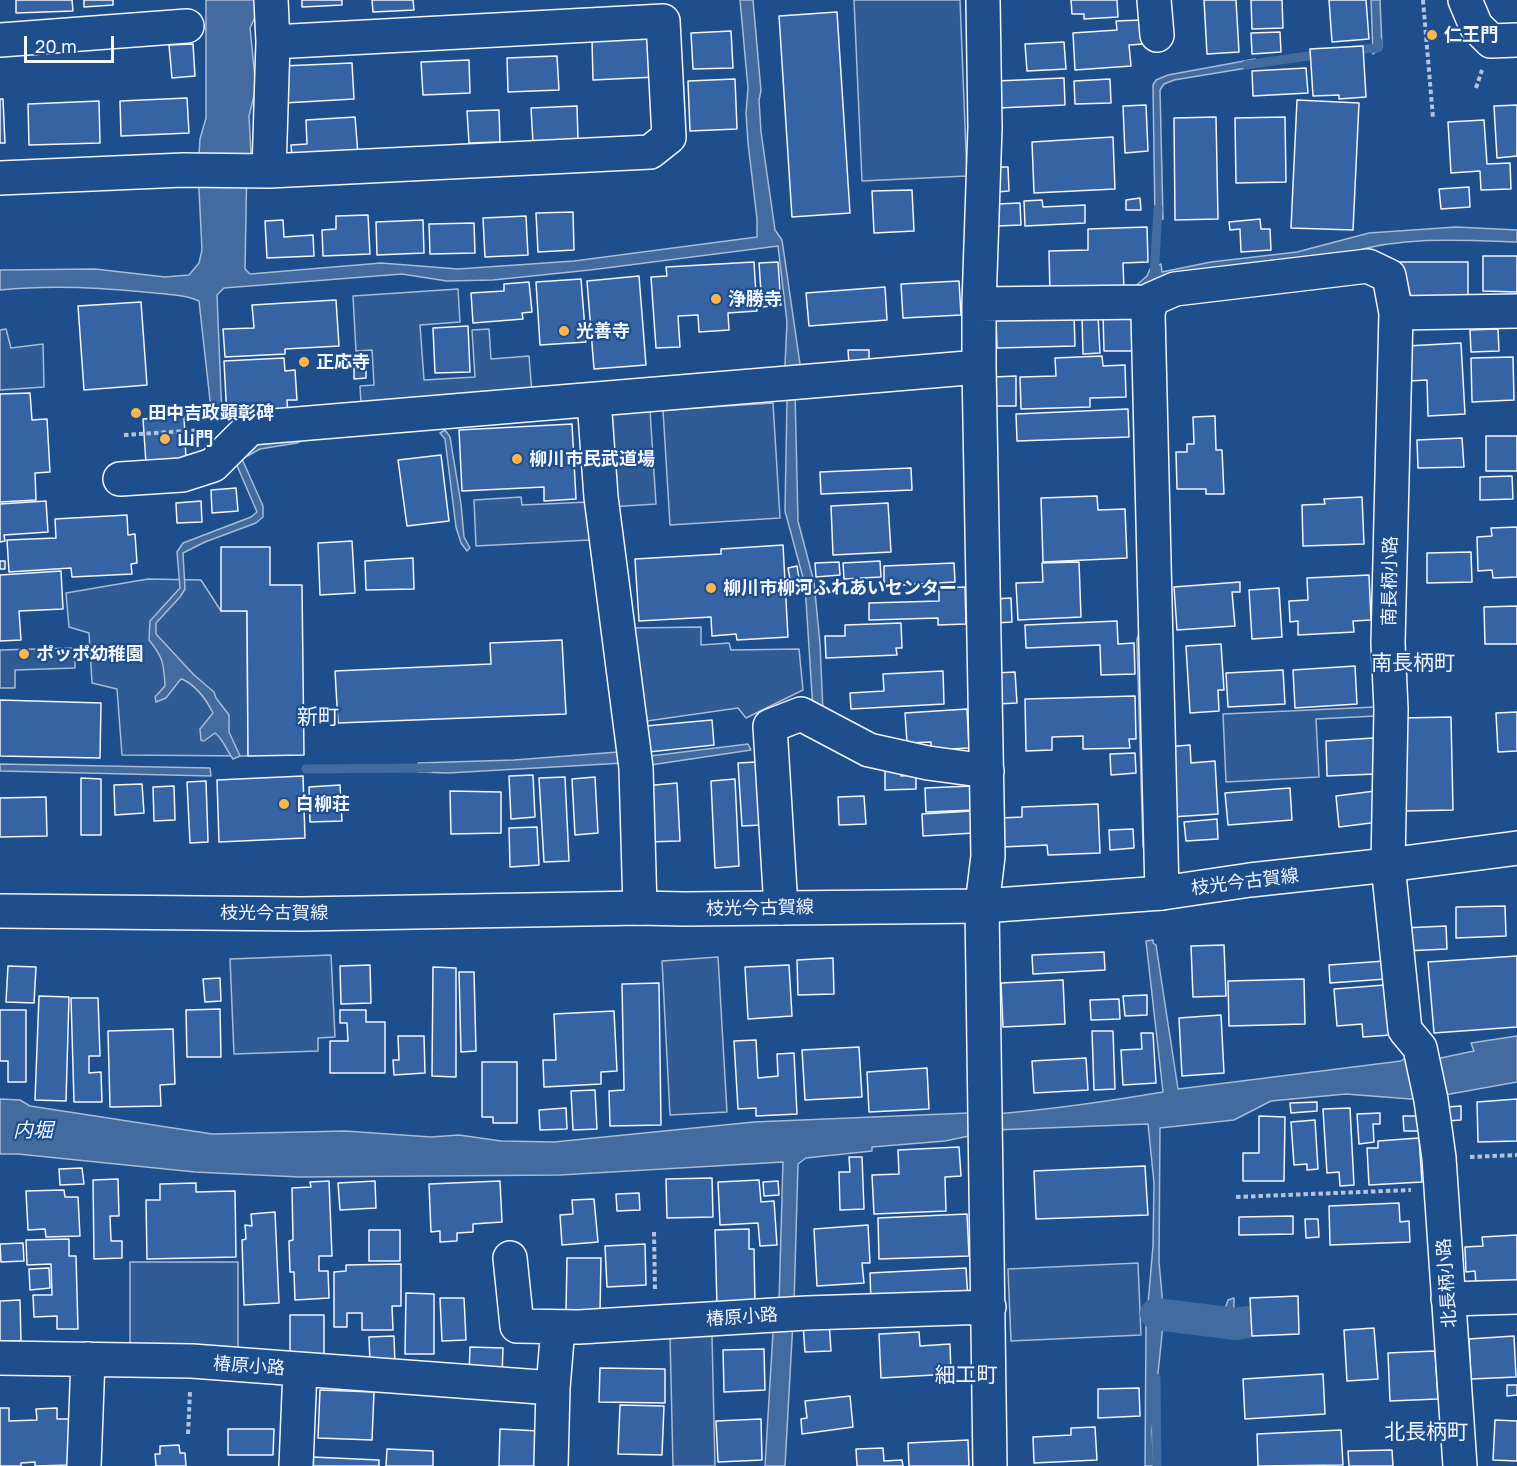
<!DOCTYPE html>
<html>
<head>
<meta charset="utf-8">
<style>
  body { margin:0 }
  #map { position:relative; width:1517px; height:1466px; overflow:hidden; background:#1f4e8c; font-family:"Golos Text",sans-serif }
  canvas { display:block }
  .scale { position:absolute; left:24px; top:36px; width:90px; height:27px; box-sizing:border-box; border:3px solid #f2f6ff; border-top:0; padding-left:8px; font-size:18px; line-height:21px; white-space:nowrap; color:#f2f6ff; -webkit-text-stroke:4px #1f4e8c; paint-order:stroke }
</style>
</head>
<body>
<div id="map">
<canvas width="1517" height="1466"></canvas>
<div class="scale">20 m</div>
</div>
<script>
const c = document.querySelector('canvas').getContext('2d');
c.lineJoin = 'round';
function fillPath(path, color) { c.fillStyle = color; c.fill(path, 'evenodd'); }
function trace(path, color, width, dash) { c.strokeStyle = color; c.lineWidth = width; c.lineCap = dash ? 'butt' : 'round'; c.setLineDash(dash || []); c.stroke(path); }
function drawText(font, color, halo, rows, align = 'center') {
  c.font = font + ' "Golos Text","Noto Sans JP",sans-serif'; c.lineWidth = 4.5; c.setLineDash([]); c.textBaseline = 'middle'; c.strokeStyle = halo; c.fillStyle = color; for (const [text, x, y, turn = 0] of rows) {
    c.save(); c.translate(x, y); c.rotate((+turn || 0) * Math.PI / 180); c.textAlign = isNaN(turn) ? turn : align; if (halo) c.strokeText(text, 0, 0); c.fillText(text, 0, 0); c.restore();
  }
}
const built = new Path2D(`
  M854,0h106l7,176 -105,5z
  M458,289l2,33 -40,3 4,55 51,-3 -3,-47 17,-1 2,30 38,-3 3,37 -171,11 -1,-18 14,-1 -2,-35 -16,1 -3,-55z
  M6,329l5,19 32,-4 1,43 -44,3v-60z
  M773,403l7,115 -110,7 -7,-115z
  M650,410l6,94 -46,3 -6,-94z
  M521,497l1,8 66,-3 2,38 -114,6 -2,-46z
  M148,579l53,1 20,31h26l1,145 -126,-1 -5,-66 -25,-6 -3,-50 -20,-6 -3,-34z
  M701,627v18l28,-2 2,7 68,-1 4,41 -57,28 -8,-10 -98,14 -9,-94z
  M75,648v20l-60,2v18h-15v-38z
  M1375,707l1,9 -60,3 3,58 -93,5 -3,-68z
  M331,955l4,82 -17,1v13l-84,3 -4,-95z
  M718,957l9,155 -57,3 -8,-154z
  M130,1262h108v88h-108z
  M1138,1263l3,72 -130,6 -3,-72z
  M712,1336l3,130h-42l-3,-129z`);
const water = new Path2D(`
  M206,0h51v13l-7,15 6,60 -7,28 2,38 -4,6 -2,109 5,5 131,-11 77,6 116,-8 183,-24v-18l-9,-76 -2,-30 2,-25 -8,-88h13l8,91 -2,9 2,32 14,98 7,10 18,124 -5,28 3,129 16,61 6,62 3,68 -10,-2 -8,-125 -20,-74 2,-110 -2,-37 2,-42 -9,-76 -188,24 -97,10 -46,1 -45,-7 -178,14 -7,7 5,123h-10l-13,-117c-16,-7 -37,-7 -55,-9 -48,-5 -96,-7 -144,-2v-20h2l93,-1 70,8 24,-2 10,-12 3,-13 -4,-80 2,-31 6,-21z
  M1371,0h9l2,47 -9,7z
  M1255,59l4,7 -85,14 -10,4 -4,6 3,129 -8,1 -2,-135 3,-5 12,-5z
  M1456,227l61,3v12c-54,-2 -113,-6 -165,10l-220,37 15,-13 3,-7 11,-5 1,8 49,-10 86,-10 72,-19z
  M445,430l5,7 11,67 3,33 6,11 -3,3 -6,-8 -5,-16 -11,-88 -5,-6z
  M303,440l-6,3 -37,6 -18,10 21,47v11l-7,6 -51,19 -22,11 2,36 -5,8 -24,26v11l38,41 20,17 2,6 13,17v17l11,24 -7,3c-7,-9 -9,-19 -18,-26l-11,8 -3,-1 -1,-11 13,-16c-7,-14 -16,-27 -31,-34l-2,1 -14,18 -10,4 -1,-5 10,-11c-1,-22 -2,-29 -16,-46l1,-19 30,-33 -3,-36 6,-9 68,-26 6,-5 -25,-58 26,-11z
  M1138,636l5,1 7,210h-7l-6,-207z
  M748,744l3,6 -107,16 -2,-9z
  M618,752l6,11 -176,10 -30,-1v-9l96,-3z
  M0,764l210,4 1,8 -211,-5z
  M1153,940v3l3,2 22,144 223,-28 4,-3 12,5 57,-12 -3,-8 46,-7v46l-67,12 -40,5 -64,-5 -75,7 -37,19 -74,8 -1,134 5,55 56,7 8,-24 6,-2v30l-5,4 -66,-7 -11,106 2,35h-9l1,-139 7,-81 1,-63 -6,-59 -179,7v5l-24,5 -73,6v4l-66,7 -8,6 -4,139 -9,163h-20l8,-134 6,-29 4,-141 -223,13 -260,2 -105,-5 -177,-18h-18v-55l20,1 10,6 182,28 133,-3 86,6 28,-2 42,6 53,1 200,-20 214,-9v3c66,-4 130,-13 195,-24l-17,-151z`);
const stream = new Path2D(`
  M1353,50l25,-2v-6
  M1246,65l75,-11
  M1154,278l4,-70
  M306,769l124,-1
  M1156,1378l1,88`);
const canal = new Path2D(`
  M1156,1314l80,10 11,-2`);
const building = new Path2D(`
  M16,0h56l1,11 -57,2z
  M84,0h29v5l-29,2z
  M302,0h40v5l-40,2z
  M372,0h41l1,10 -41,2z
  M1071,0h46l1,17 -34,2v-5h-12z
  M1204,0h32l3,52 -32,2z
  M1251,0h31l1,28 -31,1z
  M1329,0h37l3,39 -37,3z
  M837,12l13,201 -58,4 -13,-201z
  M1142,20l2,24 -15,1 2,21 -56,4 -2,-37 44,-3 -1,-9z
  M731,31l2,37 -40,1 -2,-36z
  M1280,32l1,20 -29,2 -1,-21z
  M654,37l2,40 -63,3 -1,-40z
  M1064,42l2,27 -39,2 -2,-27z
  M193,44l2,32 -23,2 -3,-33z
  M1363,46l3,51 -27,2v-4l-26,1 -3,-47z
  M557,56l2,34 -51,2 -1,-34z
  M469,60l1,33 -47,2 -2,-33z
  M352,63l2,36 -70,4 -2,-37z
  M1306,68l2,25 -55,3 -1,-25z
  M1064,78l1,27 -67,3 -1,-27z
  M735,79l2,50 -47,2 -2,-50z
  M1110,79l1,24 -36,1 -1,-23z
  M187,98l2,35 -68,3 -1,-35z
  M0,99h3l2,44h-5z
  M1297,100l62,3 -6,127 -62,-2z
  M99,101l1,42 -71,2 -1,-41z
  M1146,105l2,46 -23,2 -2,-47z
  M1517,105v51l-20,2 -3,-52z
  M577,106l1,34 -45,3 -2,-35z
  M499,110l1,32 -31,1 -2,-32z
  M355,117l3,37 -66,3 -1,-12 16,-1 -1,-24z
  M1216,117l2,102 -43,1 -1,-102z
  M1285,117l1,65 -50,1 -1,-65z
  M1484,120l3,44 23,-1 1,26 -30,1 -1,-19 -29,2 -3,-51z
  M1113,137l2,52 -81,4 -2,-51z
  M996,167h12l1,24 -12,1z
  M1469,187l1,20 -29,2 -2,-20z
  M912,190l2,41 -40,2 -2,-42z
  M1140,198l1,12h-15v-10z
  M1042,200l1,7 42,-2v18l-60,3 -1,-25z
  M1020,203l1,22 -24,1 -1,-22z
  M573,212l1,38 -36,2 -2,-39z
  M368,215l2,39 -47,2 -1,-26 14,-1v-13z
  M526,216l2,39 -43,2 -2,-39z
  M1260,219l1,10h9l1,21 -30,2 -1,-23 -10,1 -1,-8z
  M283,220l1,17 29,-2 1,21 -47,2 -2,-37z
  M423,220l1,33 -47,2 -1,-33z
  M474,223l1,30 -45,1 -1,-30z
  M1147,227l1,35 -25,1 1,28 -74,3 -1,-43 39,-1v-21z
  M1483,256h34v36l-34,-1z
  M754,262l3,49 -29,2 1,17 -30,2 -1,-17 -20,1 2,31 -24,1 -5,-71 16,-1 -1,-9z
  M778,262l3,43 -19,2 -3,-44z
  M1396,262h72v36h-56z
  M639,276l7,89 -52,4 -7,-88z
  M581,279l5,63 -46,3 -4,-63z
  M959,281l2,34 -58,3 -2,-34z
  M529,282l3,30 -10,1 1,6 -50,4 -2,-30 33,-2v-7z
  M885,287l2,33 -78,6 -3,-33z
  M336,300l3,46 -54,3v5l-60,3 -2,-28 31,-1 -2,-23z
  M141,302l6,83 -63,5 -6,-84z
  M1074,314l1,32 -78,2 -1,-31z
  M1103,314h32v37h-31z
  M1098,315l2,38 -17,1 -1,-38z
  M468,326l2,46 -35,1 -2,-45z
  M1498,329l1,22 -28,1 -1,-22z
  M1461,343l4,71 -37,2 -1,-36 -18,1 -2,-35z
  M848,350h21v13l-20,1z
  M1102,356l1,10 22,-1 1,32 -36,1v9l-69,2 -1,-32 36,-1 -1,-18z
  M1513,357l1,43 -42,2 -1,-44z
  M284,358l1,13 10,-1 2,30h-10l1,14 -61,4 -3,-57z
  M366,362v16l-12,1v-16z
  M1016,376v30h-23v-29z
  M30,393l2,27 15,-1 3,53 -15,1 1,27 -36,2v-108z
  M1128,409l1,28 -112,4 -1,-27z
  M184,416l2,44 -40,3 -3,-44z
  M1215,416l1,34h6l2,44h-18v-5h-29l-1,-37h11v-8h7l-1,-27z
  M572,424l4,75 -32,2v-14l-82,4 -3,-61z
  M1486,436h31v35h-31z
  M1462,438l2,29 -46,1 -1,-28z
  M441,455l8,66 -42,5 -9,-66z
  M911,468l1,22 -91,4 -1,-22z
  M1512,476l1,23 -33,1v-23z
  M236,488l2,23 -26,2 -1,-23z
  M1097,496l1,14 27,-1 2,49 -84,4 -2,-64z
  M1362,497l2,47 -61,2 -1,-41 23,-1 -1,-5z
  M46,501l2,31 -44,3 1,6 -5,1v-38z
  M201,501l1,21 -25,1 -1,-20z
  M888,503l3,49 -58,3 -2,-49z
  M127,515l1,20 7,-1 2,29 -6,1 1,10 -60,3 -1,-9 -62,4 -2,-32 49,-2 -1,-19z
  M1517,527v50l-24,1 -1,-8 -14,1 -1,-34 15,-1 -1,-8z
  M352,541l3,52 -35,2 -2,-52z
  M783,545l5,92 -51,3 -1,-6 -24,2 -1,-19 -72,4 -4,-62 86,-5v-5z
  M221,547h49v38h32l2,170 -56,1 -1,-145h-26z
  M1471,552l1,30 -45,1v-30z
  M413,558l1,31 -48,1 -1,-29z
  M0,561h5v8h-5z
  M880,561l1,16 -37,2 -1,-16z
  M839,562l1,13 -24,2 -1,-14z
  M1079,562l2,55 -63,3 -2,-37 27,-1 -1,-19z
  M954,563l1,19 -71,4v-20z
  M797,566l3,18 -9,1 -3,-17z
  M61,571l2,38 -44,2 2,29 -21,1v-66z
  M1369,575l2,45 -18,1 1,11 -56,3v-14l-8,1 -1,-21 19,-1 -1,-22z
  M1240,582v10h-8l3,34 -58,4 -3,-43z
  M965,587l1,37 -28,1v-7l-69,2v-17l70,-2v-13z
  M1279,588l3,49 -30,2 -3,-49z
  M1011,598l1,24 -16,1 -1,-24z
  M1517,606v38h-32l-1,-37z
  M1117,621l1,23 16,-1 1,31 -34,1 -1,-30 -74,3 -1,-23z
  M901,623l1,25h-6l1,7 -71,3 -1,-22h20v-11z
  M562,640l4,74 -228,9 -3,-52 156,-7 -1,-21z
  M1221,644l3,46h-6l1,21 -29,2 -4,-67z
  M1355,666l2,38 -62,4 -2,-38z
  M1283,670l2,34 -57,3 -2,-34z
  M943,671l1,33 -93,5 -1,-16 34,-2 -1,-17z
  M1015,672l2,31 -20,1 -2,-31z
  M1135,696l1,43h-7l1,9 -47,1v-13l-31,1v13l-26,1 -1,-52z
  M0,700l101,3 -1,55 -100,-2z
  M967,709l2,39 -38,2v-8l-24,1 -2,-30z
  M1517,712v39l-19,1 -2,-39z
  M1451,717l2,93 -48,1 -2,-93z
  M712,720l2,25 -65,7 -3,-26z
  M1374,738l2,36 -49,2 -1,-35z
  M1190,745l1,18 24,-2 3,53 -47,3 -5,-70z
  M1135,753l1,20 -25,2 -1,-21z
  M756,762l4,63 -18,1 -4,-63z
  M901,770v6l15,-1v14l-31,1v-19z
  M533,775l2,42 -24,2 -2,-43z
  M303,776l2,62 -86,4 -2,-62z
  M565,777l4,84 -25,1 -5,-84z
  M595,777l3,56 -23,2 -3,-56z
  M81,778l20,1v56h-20z
  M735,779l4,87 -24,2 -4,-87z
  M206,781l2,61 -18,1 -3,-61z
  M677,783l3,58 -33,1 -3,-56z
  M142,784l2,29 -29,2 -1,-30z
  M340,785l2,36 -32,1 -1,-35z
  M174,786l1,34 -21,1 -1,-34z
  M972,786l1,24 -47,2 -1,-24z
  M1290,788l2,32 -64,5 -3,-32z
  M450,791l51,1v41l-50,1z
  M1375,791l4,31 -40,5 -3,-31z
  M864,796l2,28 -27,1 -1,-28z
  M46,797l1,39 -47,1v-39z
  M1098,804l2,49 -52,2 -1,-10 -45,2 -1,-29 21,-1v-10z
  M972,811l2,22 -51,3 -1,-22z
  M1217,819l1,20 -32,2 -2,-19z
  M537,827l2,38 -29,2 -1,-39z
  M1133,829l1,19 -24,2 -1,-20z
  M1505,906l1,30 -50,2v-31z
  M1446,926l1,23 -42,2 -2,-23z
  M1224,945l2,51 -33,1 -2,-51z
  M1104,952l1,18 -72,4 -1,-19z
  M1517,956v71l-83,6 -6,-71z
  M833,958l1,36 -36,1 -1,-35z
  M1385,961l1,18 -56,4 -1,-18z
  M370,965l1,38 -30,1 -1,-38z
  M789,965l3,51 -44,3 -3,-52z
  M8,966l28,1 -2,36 -28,-1z
  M433,967l23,1v109l-24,-1z
  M459,972h15l2,79 -15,1z
  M220,978l1,23 -16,1 -2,-23z
  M1304,979l1,45 -76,2 -1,-45z
  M1063,980l2,44 -62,3 -2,-44z
  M659,983l2,142 -51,1 -1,-35 15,-1 -2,-106z
  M1385,985l5,50 -27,2 -1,-13 -25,2 -3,-37z
  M1147,995v20l-22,1 -2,-20z
  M39,996l30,1 -3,104 -31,-1z
  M71,998h27l2,58h-11v17l12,-1 1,30h-28z
  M1119,999l1,20 -29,1 -1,-20z
  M220,1009l1,48h-34l-1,-47z
  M0,1010h26v72h-18v-21h-8z
  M340,1010h26v12h19v51h-55v-32h18l-1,-18h-7z
  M614,1011l3,60 -16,1v12l-57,3 -1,-27h13l-2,-46z
  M1221,1015l3,58 -42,3 -3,-58z
  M173,1029l2,55 -15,1 1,21 -51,1 -2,-76z
  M1092,1031h21l2,58 -21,1z
  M1141,1033h12l3,50 -33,2 -2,-35 21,-1z
  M398,1036h26l1,37 -31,2 -1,-15h6z
  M756,1040l2,38 20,-2 -1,-22 17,-1 3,61 -41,2v-8l-18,1 -4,-68z
  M859,1047l3,50 -57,3 -3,-50z
  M1086,1058l2,32 -54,3 -2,-32z
  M482,1062h35v61h-24v-6h-11z
  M927,1068l2,41 -60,3 -2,-40z
  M595,1090l2,39 -24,1 -2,-39z
  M1517,1099v42l-39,1 -1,-40z
  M1317,1102v9l-26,2 -1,-10z
  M1461,1106v14l-15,1v-14z
  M566,1108l1,21 -27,1 -1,-20z
  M1350,1108l4,77 -14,1 -1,-14 -12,1 -4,-64z
  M1380,1113v11h-7l1,18 -15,2 -2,-30z
  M1259,1116l26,1 -1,64h-41v-28h16z
  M1403,1116h14l1,15h-14z
  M1315,1120l3,49 -11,1v-6l-13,1 -3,-43z
  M1419,1138l3,44 -53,3 -2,-37h11v-7z
  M959,1147l2,29 -16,1 1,34 -72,3 -2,-39 27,-1 -1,-24z
  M849,1157h13l2,52 -24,1 -1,-38h11z
  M1145,1166l3,49 -112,4 -2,-48z
  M82,1168l2,16 -24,1 -1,-16z
  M712,1178l1,39 -46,1 -1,-39z
  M118,1179l1,37h-9l1,25h11v17l-28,1 -1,-79z
  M759,1180l2,22 13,-1 3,44 -17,1 -2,-23 -38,2 -2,-43z
  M329,1181l3,75h-13v15h9l1,27 -34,2 -1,-28h-4l-1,-31 4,-1 -1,-52 19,-1 -1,-5z
  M375,1181l1,27 -36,2 -2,-27z
  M500,1181l2,41 -29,2v8l-16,1v8l-17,1v-11l-9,1 -2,-48z
  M778,1181l1,14 -15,1 -1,-14z
  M196,1183v9l39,-1 1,66 -89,2 -1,-59h14v-16z
  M64,1190l1,7h13l2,39 -34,1 -1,-8 -17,1 -2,-39z
  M639,1193l1,17 -23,1 -1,-17z
  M594,1199l4,43 -36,3 -2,-30 13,-1 -1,-14z
  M1399,1203l1,19 9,-1 1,21 -80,3 -1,-39z
  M275,1212l4,91 -35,2 -2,-65 4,-1 -1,-14 7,1 -1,-12z
  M967,1214l2,42 -90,3 -1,-41z
  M1293,1216v18l-54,1v-18z
  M1305,1219h13l1,18 -13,1z
  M868,1225l2,38h-8l2,20 -47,3 -3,-57z
  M749,1229v20h5l1,56 -38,1 -2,-76z
  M369,1230h31v31h-31z
  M1517,1235v48l-41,2 -1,-14 -9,1 -1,-25 18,-1 -1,-9z
  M69,1239v17h7l2,73h-21v-13l-23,1 -1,-22h19l-1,-31 -24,1 -1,-25z
  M23,1243l1,18 -23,1 -1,-18z
  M645,1244l1,41 -39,2 -2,-41z
  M567,1258h34l-1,54 -34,-1z
  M401,1264v42h-9l1,24h-31v-17h-15v14h-13v-55l12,-1v-6z
  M49,1268l1,20 -20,2 -1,-21z
  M966,1268l2,31 -97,4 -1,-30z
  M406,1293l28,1v60h-29z
  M1298,1296l1,38 -47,2 -2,-38z
  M440,1298h24l2,42 -24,1z
  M20,1300l1,41h-21v-40z
  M290,1315h34v40l-34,5z
  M829,1322l2,29 -26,1 -2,-28z
  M1374,1328l4,51 -31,2 -3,-51z
  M919,1332l1,14 30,-2 1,30 -70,4 -2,-44z
  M394,1336l1,30 -25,-4 -1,-25z
  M1514,1336l2,41 -45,2 -2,-40z
  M470,1347l33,1 -1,29 -33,-1z
  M764,1349l1,41 -41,2 -1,-42z
  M1435,1351l3,48 -48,2 -2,-48z
  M600,1368l65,1v34l-66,-1z
  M1323,1374l2,40 -80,5 -2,-40z
  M1507,1385h10v10l-10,1z
  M1139,1388l1,28 -42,2v-29z
  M320,1390l54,2 -2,48 -54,-2z
  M850,1396l3,31 -51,7 -1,-15 6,-1 -2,-17z
  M620,1405l44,1 -2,49 -44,-1z
  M0,1408h9v13l28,-1 -1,-11 21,-1v11h12l1,46 -35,1v-4l-14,1v3h-21z
  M761,1419l1,41 -44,2 -2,-41z
  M1495,1420l22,1v40l-24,-1z
  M1095,1427l2,33 -63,3 -1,-26 38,-2v-7z
  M228,1429h46l-1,26h-45z
  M500,1429l39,2 -1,35h-39z
  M1341,1430l2,35 -85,1 -1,-32z
  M968,1440l1,26h-60l-1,-23z
  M179,1445l1,8h5l1,13h-30l-1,-12h5v-8z
  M883,1448l1,13 18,-1 1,6h-46l-1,-17z
  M387,1449l46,2v15h-47z
  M1392,1450l1,16h-44l-1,-15z
  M312,1457l67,3v6h-67z`);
const path = new Path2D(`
  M1423,0l10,118
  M1476,88l6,-18
  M124,435l78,-5
  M1470,1157l47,-2
  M1236,1197l175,-7
  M654,1232l1,59
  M188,1434l2,-42`);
const minor = new Path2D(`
  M983,0l2,127 -6,177v63l9,489 -6,50 8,560
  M1154,0l3,35
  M1465,0l11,26 15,15 26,-1
  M0,40l187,-14
  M269,171l4,-129 -2,-42
  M0,178l183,-8 86,1 381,-19 19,-15 -6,-116 -390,21
  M979,304l167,-2 6,-3
  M1396,313l121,-2
  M594,400l7,97 35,271 4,140
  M120,479l62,-4 31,-10 37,-37 729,-61
  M1162,893l-14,-580 4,-14 23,-10 193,-23 21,10 7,37 -8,330 3,66 -3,156 17,165 15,18 11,52 8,58 21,308
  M781,908l-11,-182 31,-12 68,36 59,13 59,8
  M510,1258l7,68 62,1 228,-14 182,-6
  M1448,1299l69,-2
  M0,1358l192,3 361,27
  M84,1466l4,-107
  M296,1466l4,-96
  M551,1466l2,-78 5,-61`);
const major = new Path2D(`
  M0,911l301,3 339,-6 44,1 298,-3 180,-13 88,-13 138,-15 129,-17`);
const markers = [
  [1432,35,6,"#ffb74d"],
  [716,299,6,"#ffb74d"],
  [564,331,6,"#ffb74d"],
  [304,362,6,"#ffb74d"],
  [136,413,6,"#ffb74d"],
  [165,439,6,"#ffb74d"],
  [517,459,6,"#ffb74d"],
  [711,588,6,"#ffb74d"],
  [24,654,6,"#ffb74d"],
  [284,804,6,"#ffb74d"]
];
const poiNames = [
  ["仁王門",1444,35],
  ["浄勝寺",728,299],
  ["光善寺",576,331],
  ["正応寺",316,362],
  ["田中吉政顕彰碑",148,413],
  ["山門",177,439],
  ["柳川市民武道場",529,459],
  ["柳川市柳河ふれあいセンター",723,588],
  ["ポッポ幼稚園",36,654],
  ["白柳荘",296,804]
];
const streetNames = [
  ["南長柄小路",1390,581,-89],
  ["枝光今古賀線",1245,882,-7],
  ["枝光今古賀線",760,908,-1],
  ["枝光今古賀線",274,913],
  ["北長柄小路",1447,1283,-94],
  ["椿原小路",742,1317,-4],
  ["椿原小路",249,1366,4]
];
const waterNames = [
  ["内堀",33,1131]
];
const quarterNames = [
  ["南長柄町",1413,663],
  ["新町",318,717],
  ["細工町",966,1375],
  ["北長柄町",1426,1432]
];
fillPath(built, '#305b95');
trace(built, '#a8bbd7', 1.5);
fillPath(water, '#446ba0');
trace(water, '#a8bbd7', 1.5);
trace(stream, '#446ba0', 9);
trace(canal, '#446ba0', 32);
fillPath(building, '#3563a3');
trace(building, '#f2f6ff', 1.5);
trace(minor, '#f2f6ff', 36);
trace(major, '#f2f6ff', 36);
trace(path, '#b3c4dc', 4, [4.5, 3]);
trace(minor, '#1f4e8c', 33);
trace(major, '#1f4e8c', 33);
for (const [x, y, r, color] of markers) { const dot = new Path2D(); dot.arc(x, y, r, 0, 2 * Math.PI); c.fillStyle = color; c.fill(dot); trace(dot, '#1f4e8c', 2); }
drawText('bold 18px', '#f2f6ff', '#1f4e8c', poiNames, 'left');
drawText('18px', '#f2f6ff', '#1f4e8c', streetNames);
drawText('italic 20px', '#f2f6ff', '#1f4e8c', waterNames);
drawText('21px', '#f2f6ff', '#1f4e8c', quarterNames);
</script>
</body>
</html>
